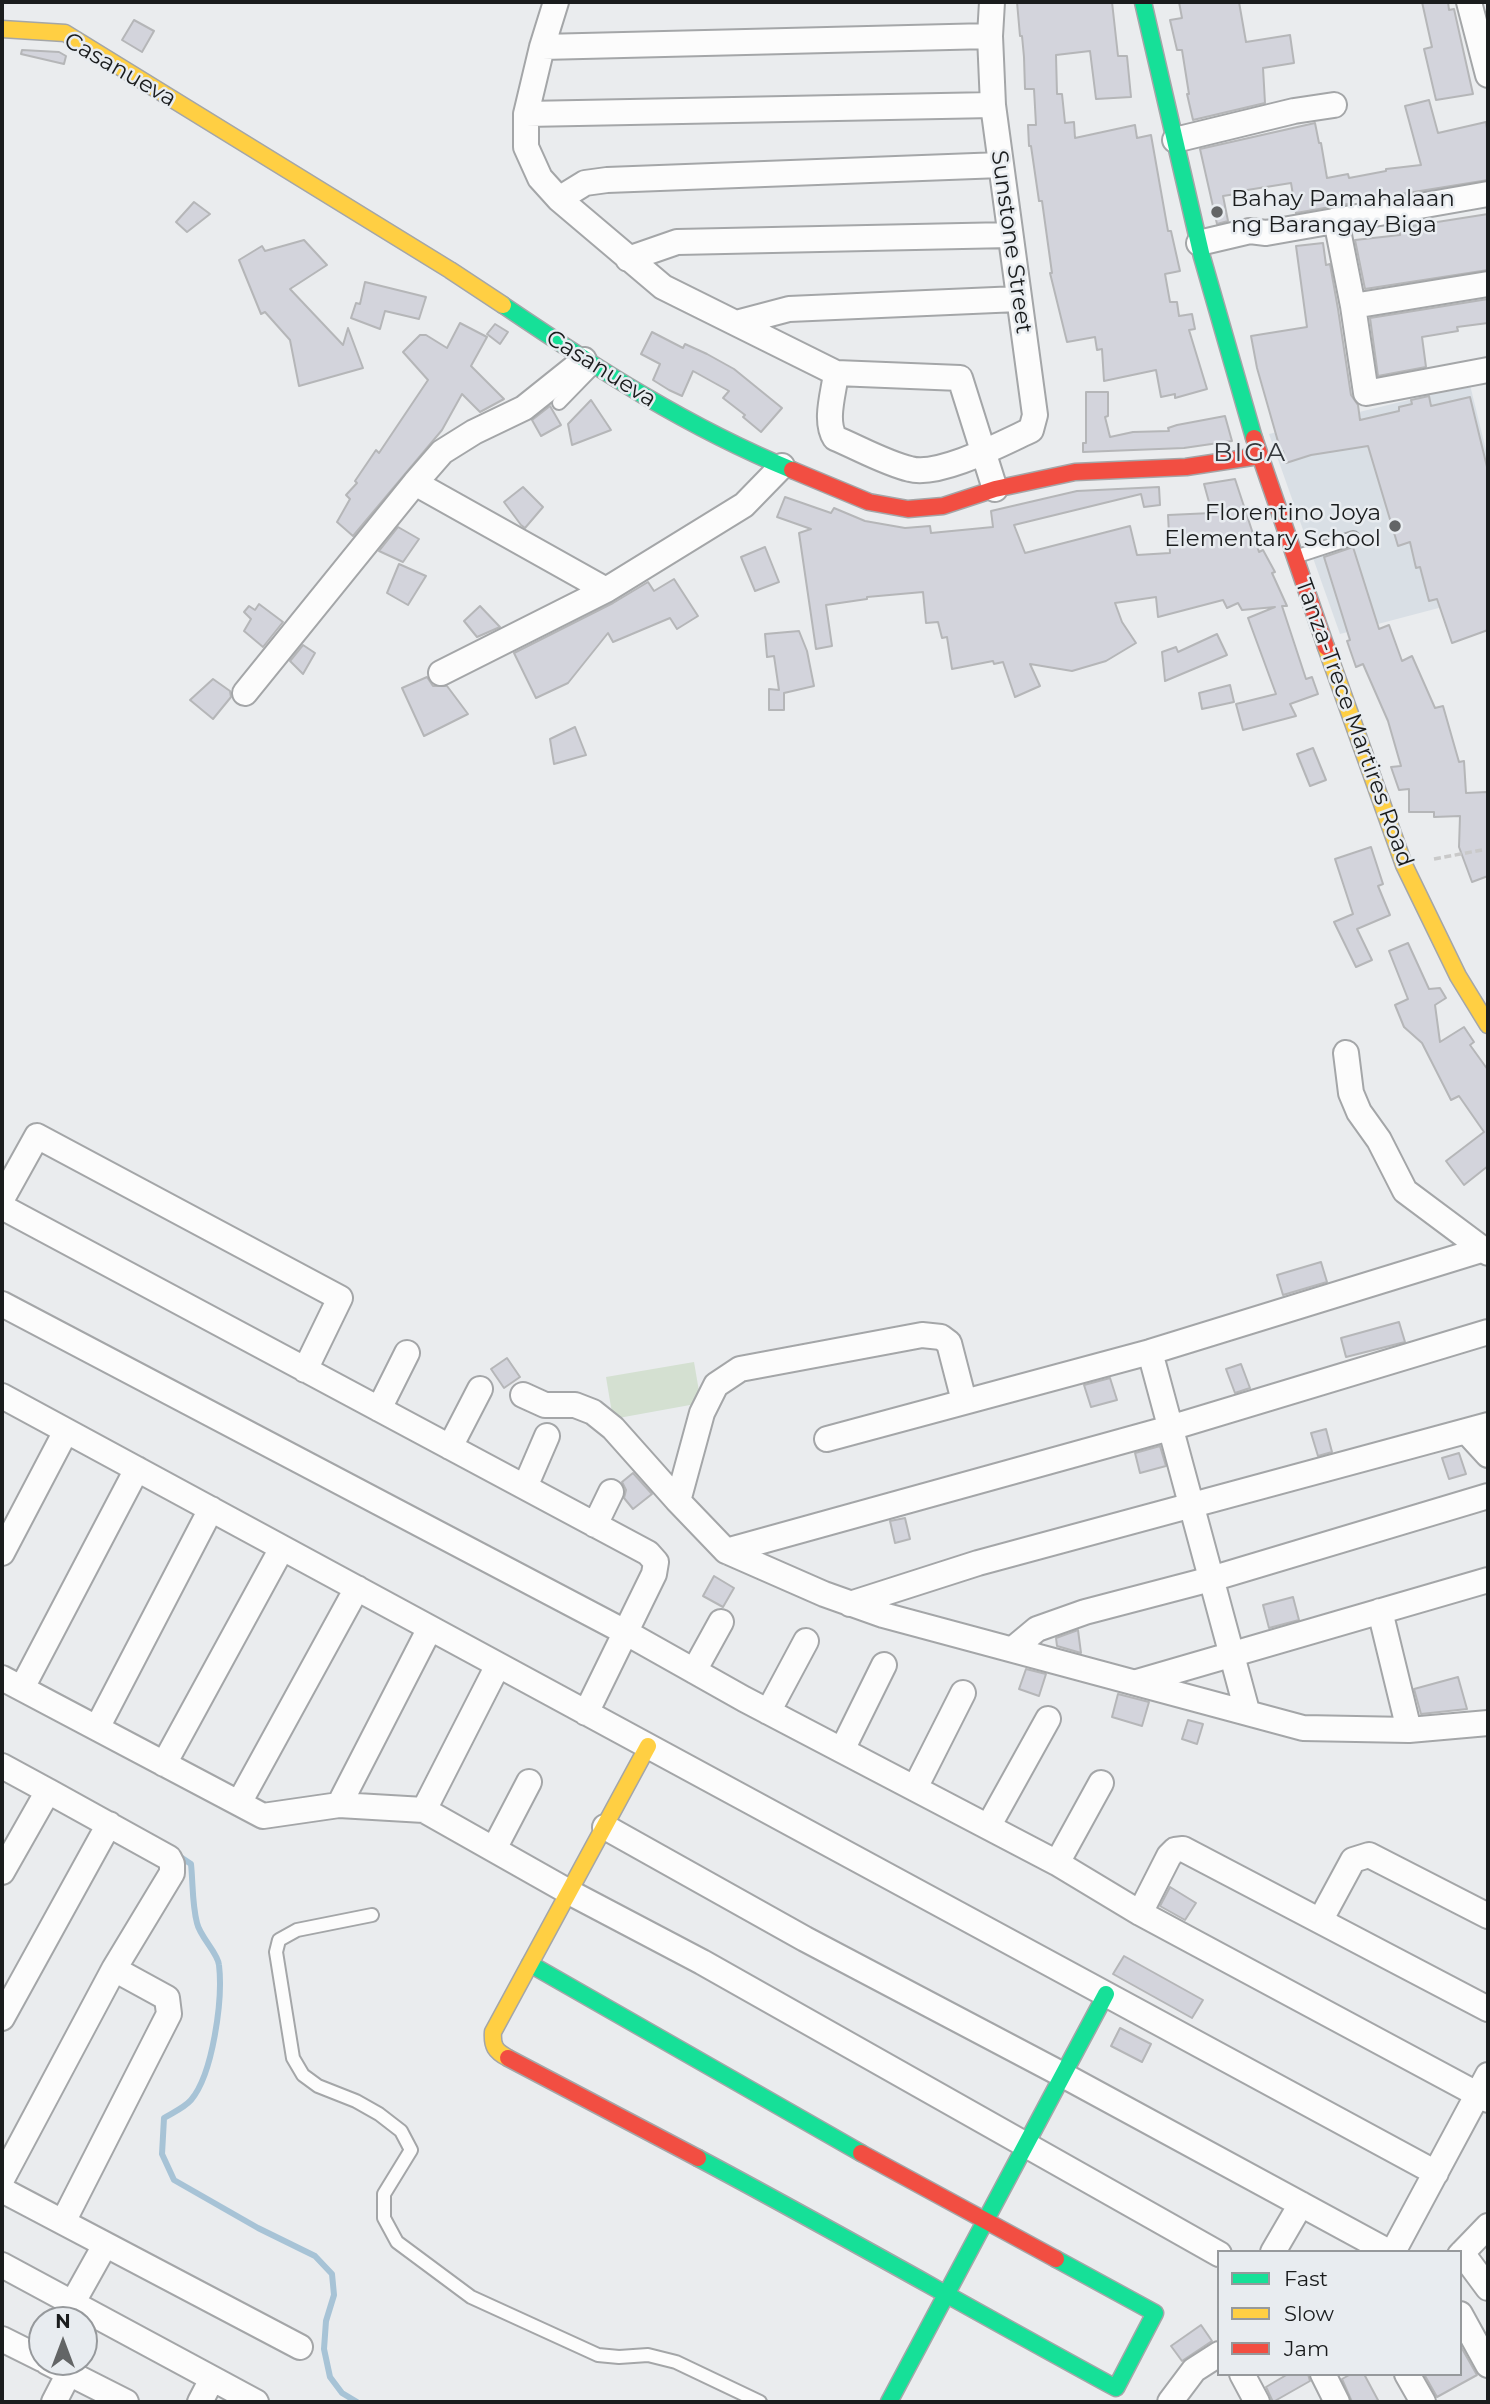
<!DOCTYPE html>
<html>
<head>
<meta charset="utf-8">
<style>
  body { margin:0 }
  #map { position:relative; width:1490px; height:2404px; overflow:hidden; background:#eaecee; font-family:Montserrat,sans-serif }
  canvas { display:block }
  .frame { position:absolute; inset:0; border:4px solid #1a1c1d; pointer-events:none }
  .legend { position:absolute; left:1217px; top:2250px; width:245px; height:126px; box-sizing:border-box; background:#e8ecf0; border:2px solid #96999c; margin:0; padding:9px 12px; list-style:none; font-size:21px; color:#1a1c1d }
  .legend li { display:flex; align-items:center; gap:14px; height:35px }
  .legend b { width:35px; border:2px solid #96999c }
  .north { position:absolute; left:28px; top:2306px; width:70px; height:70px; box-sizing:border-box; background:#e8ecf0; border:2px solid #96999c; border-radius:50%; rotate:0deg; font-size:19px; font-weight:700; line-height:28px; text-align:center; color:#1a1c1d }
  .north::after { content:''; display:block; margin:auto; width:24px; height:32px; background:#636566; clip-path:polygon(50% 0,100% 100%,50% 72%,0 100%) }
</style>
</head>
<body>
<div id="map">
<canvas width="1490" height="2404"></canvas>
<div class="frame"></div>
<ul class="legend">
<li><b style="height:9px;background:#16e098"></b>Fast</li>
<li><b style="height:9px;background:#ffcf43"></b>Slow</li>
<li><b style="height:9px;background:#f24e42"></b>Jam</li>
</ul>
<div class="north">N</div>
</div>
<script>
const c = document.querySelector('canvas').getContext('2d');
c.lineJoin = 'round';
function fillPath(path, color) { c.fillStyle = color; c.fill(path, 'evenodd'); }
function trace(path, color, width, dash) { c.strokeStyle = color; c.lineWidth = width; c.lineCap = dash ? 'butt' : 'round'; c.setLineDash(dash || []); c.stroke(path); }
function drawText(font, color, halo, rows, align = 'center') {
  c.font = font + ' Montserrat,sans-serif'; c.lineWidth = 5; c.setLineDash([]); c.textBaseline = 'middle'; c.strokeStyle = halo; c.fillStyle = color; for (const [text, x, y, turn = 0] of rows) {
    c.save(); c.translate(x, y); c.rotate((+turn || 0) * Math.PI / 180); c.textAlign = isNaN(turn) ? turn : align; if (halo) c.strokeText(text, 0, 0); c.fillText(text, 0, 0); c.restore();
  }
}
const built = new Path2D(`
  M1470,385l18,73v137l-148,39 -71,-200z`);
const green = new Path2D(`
  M694,1362l7,41 -88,16 -7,-42z`);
const stream = new Path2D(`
  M176,1854l15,10c2,19 1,40 6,59 3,14 21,30 22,42 4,34 -6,109 -28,135 -7,8 -19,13 -27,18l-2,36 12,26 84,48 57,28 17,18 2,21 -8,26 -2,28 6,28 12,16 15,9`);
const building = new Path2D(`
  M1017,2h95l6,54h9l4,41 -35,2 -6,-48 -34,4 1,39h5l3,29 9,-1 1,16 60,-13 2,13 14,-3 17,96h3l9,40 -15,3 5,28h7l2,14 13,-2 3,15 -6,1 18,59 -32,9v-4l-14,3 -5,-27 -52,11 -2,-32 -5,1 -2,-13 -28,5 -17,-69h2l-10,-72h-3l-8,-55h-2l-1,-21h8l-2,-36h-9l-1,-32 -2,-21h-2z
  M1179,2h60l7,40 44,-7 4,28 -31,5 2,35 -72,17 -6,-26h2l-7,-44h-5l-7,-30 12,-2z
  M1422,2h26l1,8 5,-1 19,85 -37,6 -12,-51 8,-2z
  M134,20l20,11 -12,21 -20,-12z
  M22,50l37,2 7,4 -2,8 -43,-10z
  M1429,100l9,33 48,-11 2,13v45l-99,16v-3l-37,6 1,4 -57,10 -5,-30 -50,8 1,2 -19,3 5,25 -11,3 -17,-75 115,-26 4,20h2l6,35 21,-4 1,4 37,-7v-2l35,-4 -16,-59z
  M194,202l16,12 -23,18 -11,-10z
  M1488,214v56l-123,19 -10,-49 45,-5 -1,-7z
  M304,240l23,25 -37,24 53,56 5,-17 15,40 -64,18 -9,-46 -25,-28 -4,2 -22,-54 23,-14 3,5z
  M1323,243l3,22 4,-1 8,45 13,86 7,10 2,15 39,-9v-4l13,-3 -1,-4 18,-4 2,10 39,-9 18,74v159l-36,13 -15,-44 -8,2 -9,-34 -4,1 -6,-26 -12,4 -30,-100 -57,9 -25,8 -3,-12 -2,1 -24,-84 -6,-32 56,-9 -11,-81z
  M365,282l61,15 -7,22 -34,-8 -5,18 -29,-11 5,-15 4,1z
  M1488,299v24l-31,4 1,4 -36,6 4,30 -48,9 -8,-58z
  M460,323l27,14 -16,29 33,33 -24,13 -18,-18 -20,36 -89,106 -16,-14 13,-23 -4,-4 11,-12 -2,-2 21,-31 3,3 49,-73 -25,-28 17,-17h6l21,13z
  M495,324l13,8 -8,12 -13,-10z
  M652,332l31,16 2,-4 22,10 27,15 48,39 -21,24 -18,-15 2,-2 -22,-17 6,-7 -36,-20 -11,25 -13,-6 -16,-10 7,-16 -19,-10z
  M1086,392h22v24l-3,1 5,20 23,-5 36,-1 -1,-3 9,-3 48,-9 7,25 -48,7 -101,4v-9h3z
  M591,400l20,30 -39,15 -4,-21z
  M550,406l11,19 -20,11 -9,-16z
  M1235,479l24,73 4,-2 12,22 -3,1 15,33h-5l24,73 6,-2 6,17 -28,10 6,12 -53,14 -7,-26 40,-10 -28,-76 27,-11 -33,3 -4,-7 -11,5 -4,-8 -65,17 -2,-20 -41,6 7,19 14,21 -30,18 -34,10 -42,-7 10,22 -25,11 -12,-35 -9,2 -1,-3 -41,8 -5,-32 -5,1 -4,-16 -12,1 -3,-31 -56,5v2l-41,6 6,41 -16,3 -17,-116 12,-4 -34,-12 8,-20 46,16 3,-5 31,13 40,7 25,-2 1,7 62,-6 -2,-16 86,-20 82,-4 1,18 -16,2 -3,-13 -127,31 11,28 105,-27 7,29 33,-2 -2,-38 44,-2 -8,-29z
  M523,487l20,20 -18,21 -4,-3 -17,-23z
  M398,527l21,12 -16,23 -24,-11z
  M765,547l14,35 -24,9 -14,-34z
  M1353,547l26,82 10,-4 13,36 10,-5 23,52 8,-2 16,56 5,-1 2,32 21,-1 1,84 -16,6 -13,-35 1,-31 -26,1v-5h-25v-23l-10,1 -8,-23 10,-1 -13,-45 -25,-57 -7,3 -9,-26 3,-1 -26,-83z
  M399,564l27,12 -18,29 -21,-12z
  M674,579l24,37 -21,13 -7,-11 -57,24 -5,-9 -40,50 -32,15 -22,-45 99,-50 35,-21 6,9z
  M259,604l24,18 -20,25 -19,-16 7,-12 -7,-7 5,-6 6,4z
  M480,606l20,21 -23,10 -13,-16z
  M799,631l8,20 7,35 -30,7v17h-15v-21l10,1 -5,-34 -7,1 -2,-23z
  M1217,634l10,21 -62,26 -3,-29 14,-5 2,5z
  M303,645l12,8 -12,21 -13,-13z
  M427,677l6,9h14l21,28 -44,22 -22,-48z
  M213,679l17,12 1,6 -18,22 -23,-19z
  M1230,685l4,17 -32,7 -3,-16z
  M575,727l11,28 -32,9 -4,-25z
  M1313,748l13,32 -16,6 -13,-32z
  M1371,847l12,37 -5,2 12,29 -33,14 15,31 -16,7 -22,-45 19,-8 -18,-55z
  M1408,943l21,46 11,-1 6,10 -11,7 5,37 24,-15 10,15 -4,3 18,25v96l-24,19 -18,-24 38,-29 -25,-36 -8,4 -29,-57 -18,-16 -9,-22 13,-6 -19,-48z
  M1321,1262l6,20 -44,13 -6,-20z
  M1399,1322l6,20 -59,15 -5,-19z
  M507,1358l13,19 -16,11 -13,-19z
  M1241,1364l9,24 -15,5 -9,-24z
  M1110,1378l7,22 -26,7 -7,-22z
  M1326,1429l6,23 -14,4 -7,-23z
  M1160,1446l6,20 -26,7 -5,-20z
  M1459,1453l7,21 -17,5 -7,-21z
  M633,1473l19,21 -19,15 -9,-11 2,-8 -4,-8z
  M905,1518l5,21 -15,4 -5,-22z
  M714,1576l20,12 -11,19 -20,-11z
  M1293,1597l6,23 -30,8 -6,-23z
  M1078,1630l3,23 -24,-7 -1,-8z
  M1026,1669l20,5 -7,22 -20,-7z
  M1458,1677l9,32 -46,5 -7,-25z
  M1118,1694l31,8 -7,24 -30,-9z
  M1188,1720l15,4 -6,20 -15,-5z
  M1170,1887l26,16 -11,17 -25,-14z
  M1124,1956l79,44 -11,18 -79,-44z
  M1120,2028l31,16 -9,18 -31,-16z
  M1201,2325l11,16 -30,20 -11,-15z
  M1460,2345l17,30 -40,22 -13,-23h36z
  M1288,2374h20l2,7 -37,21 -7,-15z
  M1351,2374h13l15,28h-27l-10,-23z`);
const path = new Path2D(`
  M1434,859l48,-9`);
const lane = new Path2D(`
  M559,403l35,-36
  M1298,556l55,-18
  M372,1915l-75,15 -18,10 -3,12 17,106 10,17 15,11 38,15 23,13 22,17 10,19 -27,44v24l13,24 74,55 127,58 21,2 29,-2 28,7 84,40`);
const street = new Path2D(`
  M556,2l-14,45 -16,67v33l14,31 19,21 104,88 173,86 124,5 35,111
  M1469,2l19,73
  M542,47l448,-11
  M526,114l467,-9
  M1175,140l119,-29 40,-6
  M559,199l26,-16 22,-3 394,-15
  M1336,220l17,86 13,87 122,-23
  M1199,243l51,-12 16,2 222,-39
  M628,259l49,-17 333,-7
  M1353,306l135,-22
  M736,323l53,-14 229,-10
  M836,373c-2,19 -12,48 -1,65 24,10 50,25 75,31 29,8 93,-26 121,-39l4,-15 -42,-310 -3,-69 2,-34
  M415,483l191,107
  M441,673l165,-83 138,-85 38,-39
  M245,693l170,-210 27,-31 32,-20 50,-24 60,-48
  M1346,1053l5,40 8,19 20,28 26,51 83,62
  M2,1199l35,-63 303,162 -35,72
  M2,1207l646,346 8,9 -2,12 -68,139
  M2,1304l623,328 119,67 313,164 83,50 348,187
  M1150,1352l97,359
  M523,1395l22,10h30l18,7 20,16 65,73
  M2,1396l1434,777
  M964,1401l-15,-58 -8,-6 -19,-2 -182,34 -24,16 -14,28 -24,88 48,50 98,43 59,21 420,113 106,2 79,-7
  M379,1409l28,-56
  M1466,1431l22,24
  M827,1439l323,-87 334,-103
  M450,1447l30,-58
  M525,1487l22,-51
  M595,1525l16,-33
  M726,1551l444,-123 318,-96
  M2,1553l64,-122
  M850,1604l128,-41 510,-138
  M1380,1611l29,119
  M1013,1649l24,-20 48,-17 126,-33 277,-83
  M694,1671l27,-49
  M2,1678l261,138 76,-11 85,5 145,82 133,70 517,292
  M1137,1682l351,-102
  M22,1688l115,-219
  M768,1712l38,-71
  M97,1728l114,-219
  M842,1750l42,-85
  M164,1764l118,-216
  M2,1766l46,25
  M915,1788l48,-95
  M239,1803l118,-215
  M339,1805l91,-177
  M424,1810l74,-145
  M605,1827l200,112 258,136 326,177
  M988,1827l60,-108
  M494,1849l35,-67
  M1057,1863l44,-80
  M2,1872l46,-81 121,67 3,6v9l-58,96
  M1140,1913l29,-57 6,-6 8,-1 305,160
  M1320,1921l33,-61 16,-5 119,61
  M2,2018l107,-194
  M2,2179l112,-210 53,29 2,16 -106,208
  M2,2190l298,157
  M1273,2252l28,-48
  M1393,2252l95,-177
  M1462,2253l26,35
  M1460,2255l28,-29
  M2,2265l254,137
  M72,2304l33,-59
  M1460,2314l28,51
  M2,2339l40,20
  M47,2362l79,40
  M1242,2374l15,28
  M1323,2374l14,28
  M1407,2374l16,28
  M54,2402l15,-29
  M200,2402l12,-23
  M1170,2402l24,-32 25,-16`);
const fast = new Path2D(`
  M1143,2l59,255 52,181
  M503,305c93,63 184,122 289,165
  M530,1964l331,189
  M698,2158c141,75 278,154 418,230l39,-75 -99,-54
  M889,2402l217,-408`);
const slow = new Path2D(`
  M2,29l63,4 385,237 53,35
  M1326,647l78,218 54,111 30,49
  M508,2058c-13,-7 -16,-12 -15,-26l155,-286`);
const jam = new Path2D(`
  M1254,438l72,209
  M792,470l77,32 39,7 35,-3 52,-17 80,-17 111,-5 73,-11
  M508,2058l190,100
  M861,2153l195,106`);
const markers = [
  [1217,212,7,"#636566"],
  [1395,526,7,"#636566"]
];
const streetNames = [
  ["Casanueva",120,70,30],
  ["Sunstone Street",1011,242,82],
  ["Casanueva",601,369,32],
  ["Tanza-Trece Martires Road",1354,723,70]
];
const poiNames = [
  ["Bahay Pamahalaan",1231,199],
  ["ng Barangay Biga",1231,225],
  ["Florentino Joya",1381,513,"right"],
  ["Elementary School",1381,539,"right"]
];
const quarterNames = [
  ["BIGA",1250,453]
];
fillPath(built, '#d9dfe5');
fillPath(green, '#d4e0d1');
trace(stream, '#a7c3d6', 6);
fillPath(building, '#d3d4dc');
trace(building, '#b5b6b8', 2);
trace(lane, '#a4a6a8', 16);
trace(street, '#a4a6a8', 28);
trace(fast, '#a4a6a8', 19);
trace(slow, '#a4a6a8', 19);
trace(jam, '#a4a6a8', 19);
trace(path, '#c9c9c9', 3.5, [7, 3.5]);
trace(lane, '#fcfcfc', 12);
trace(street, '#fcfcfc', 24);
trace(fast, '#16e098', 16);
trace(slow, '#ffcf43', 16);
trace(jam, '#f24e42', 16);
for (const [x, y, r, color] of markers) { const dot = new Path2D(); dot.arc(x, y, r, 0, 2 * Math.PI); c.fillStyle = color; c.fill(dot); trace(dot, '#e8ecf0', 2.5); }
drawText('23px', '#1a1c1d', '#e8ecf0', streetNames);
drawText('23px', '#1a1c1d', '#e8ecf0', poiNames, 'left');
c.letterSpacing = '2px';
drawText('26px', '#35383c', '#e8ecf0', quarterNames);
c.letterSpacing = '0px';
</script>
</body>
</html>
